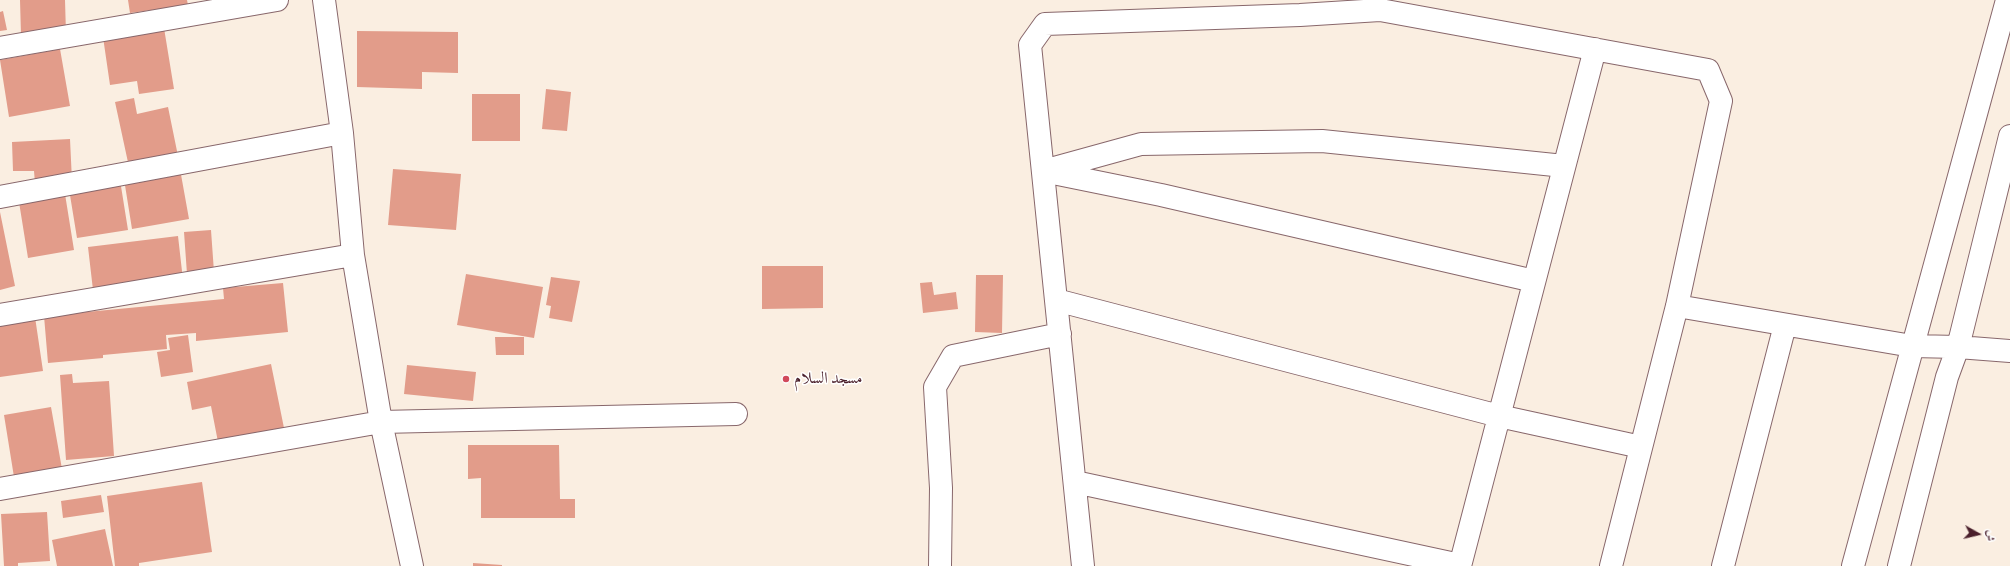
<!DOCTYPE html>
<html>
<head>
<meta charset="utf-8">
<style>
  body { margin:0 }
  #map { position:relative; width:2010px; height:566px; overflow:hidden; background:#faeee1; font-family:"IM FELL Great Primer",Amiri,serif }
  canvas { display:block }
  .north { position:absolute; left:1958px; top:514px; width:40px; height:40px; -webkit-text-stroke:3px #fff; paint-order:stroke; rotate:98deg; font-size:11px; font-weight:700; line-height:16px; text-align:center; color:#4a1f2b }
  .north::after { content:''; display:block; margin:auto; width:14px; height:18px; background:#4a1f2b; clip-path:polygon(50% 0,100% 100%,50% 72%,0 100%) }
</style>
</head>
<body>
<div id="map">
<canvas width="2010" height="566"></canvas>
<div class="north">ش</div>
</div>
<script>
const c = document.querySelector('canvas').getContext('2d');
c.lineJoin = 'round';
function fillPath(path, color) { c.fillStyle = color; c.fill(path, 'evenodd'); }
function trace(path, color, width, dash) { c.strokeStyle = color; c.lineWidth = width; c.lineCap = dash ? 'butt' : 'round'; c.setLineDash(dash || []); c.stroke(path); }
function drawText(font, color, halo, rows, align = 'center') {
  c.font = font + ' "IM FELL Great Primer",Amiri,serif'; c.lineWidth = 3; c.setLineDash([]); c.textBaseline = 'middle'; c.strokeStyle = halo; c.fillStyle = color; for (const [text, x, y, turn = 0] of rows) {
    c.save(); c.translate(x, y); c.rotate((+turn || 0) * Math.PI / 180); c.textAlign = isNaN(turn) ? turn : align; if (halo) c.strokeText(text, 0, 0); c.fillText(text, 0, 0); c.restore();
  }
}
const building = new Path2D(`
  M20,0h45l1,34 -45,1z
  M128,0h59l1,5 -58,8z
  M3,11l4,19 -7,1v-19z
  M164,28l10,61 -35,5 -2,-13 -27,4 -7,-48z
  M357,31l101,1v41l-36,-1v17l-65,-2z
  M60,49l10,57 -61,11 -9,-57z
  M546,89l25,3 -4,39 -25,-2z
  M472,94h48v47h-48z
  M134,98l3,16 31,-7 10,49 -49,11 -14,-65z
  M70,139l2,42 -37,2 -1,-12h-21l-1,-29z
  M180,169l9,50 -57,10 -8,-50z
  M393,169l68,5 -5,56 -68,-5z
  M120,180l8,50 -51,8 -8,-49z
  M65,194l9,56 -46,8 -9,-56z
  M0,212l15,74 -15,4z
  M211,230l3,42 -27,2 -3,-42z
  M178,236l5,44 -90,10 -5,-43z
  M762,266h61v42l-61,1z
  M466,274l77,13 -9,51 -77,-13z
  M976,275h27l-1,58 -27,-1z
  M551,277l29,4 -8,41 -23,-4 2,-12 -5,-1z
  M932,282l2,13 22,-3 2,17 -35,4 -3,-30z
  M283,283l5,49 -92,9v-8l-30,2 1,14 -64,6v3l-55,5 -4,-47 180,-17 -1,-11z
  M35,317l8,54 -43,6v-55z
  M188,335l5,37 -32,5 -4,-25 13,-2 -2,-12z
  M495,337h29v18h-28z
  M271,364l13,64 -66,14 -7,-36 -19,4 -5,-28z
  M407,365l69,7 -3,29 -69,-7z
  M72,374l1,9 36,-2 5,75 -48,4 -6,-85z
  M51,407l11,62 -48,8 -10,-62z
  M468,445h91l1,54h15v19h-94v-40l-13,1z
  M202,482l10,70 -73,11v3h-24l-8,-70z
  M101,495l3,17 -41,6 -2,-17z
  M47,512l3,49 -32,2v3h-14l-3,-52z
  M105,529l8,37h-56l-5,-26z
  M473,563l29,2v1h-29z`);
const minor = new Path2D(`
  M324,0l18,133 11,122 28,167 31,144
  M0,48l277,-48
  M1043,171l98,-27 181,-3 242,25
  M1048,172l113,23 373,86
  M0,197l342,-64
  M1056,300l443,116 142,31
  M1677,306l235,40 46,1 52,4
  M0,315l353,-60
  M1075,482l385,83
  M0,489l381,-67 355,-8
  M940,566l1,-78 -6,-101 18,-31 107,-22
  M1083,566l-53,-521 15,-21 255,-9 80,-5 328,60 13,31 -44,205 -66,260
  M1460,566l135,-517
  M1723,566l62,-241
  M1853,566l154,-566
  M1899,566l48,-189 11,-30 52,-211`);
const markers = [
  [786,379,4,"#d1495b"]
];
const poiNames = [
  ["مسجد السلام",794,379]
];
fillPath(building, '#e29c8a');
trace(minor, '#88676b', 24);
trace(minor, '#fff', 22);
for (const [x, y, r, color] of markers) { const dot = new Path2D(); dot.arc(x, y, r, 0, 2 * Math.PI); c.fillStyle = color; c.fill(dot); trace(dot, '#fff', 1.5); }
drawText('16px', '#4a1f2b', '#fff', poiNames, 'left');
</script>
</body>
</html>
